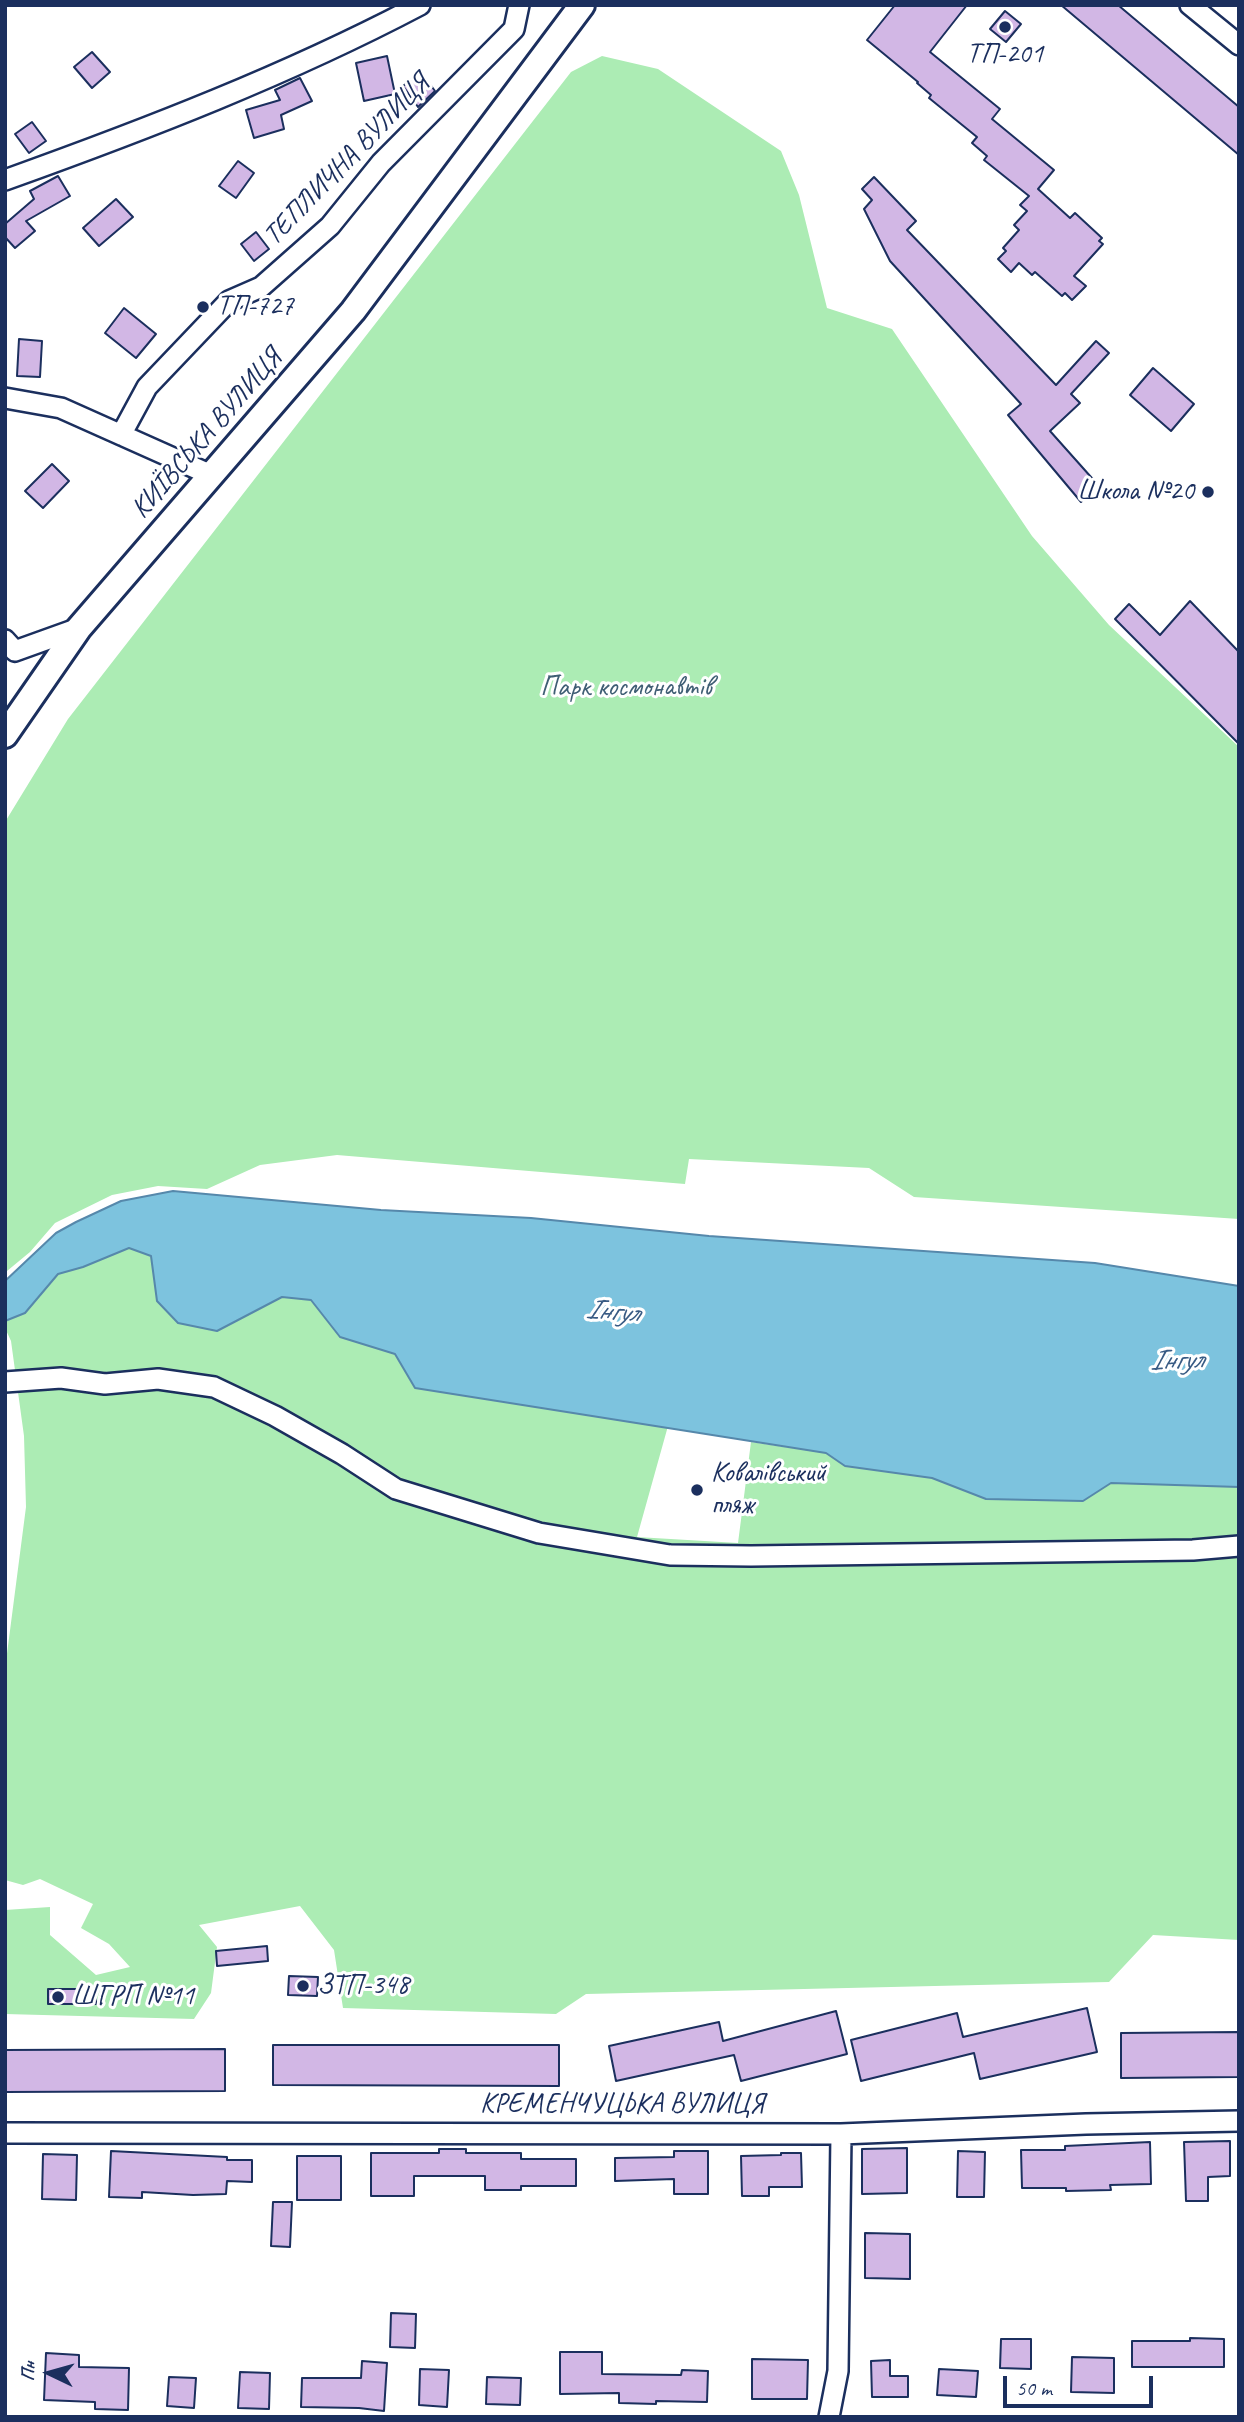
<!DOCTYPE html>
<html>
<head>
<meta charset="utf-8">
<style>
  body { margin:0 }
  #map { position:relative; width:1244px; height:2422px; overflow:hidden; background:#fff; font-family:Caveat,sans-serif }
  canvas { display:block }
  .frame { position:absolute; inset:0; border:7px solid #1b2f5e; pointer-events:none }
  .north { position:absolute; left:14px; top:2338px; width:70px; height:70px; -webkit-text-stroke:5px #fff; paint-order:stroke; rotate:275deg; font-size:19px; font-weight:700; line-height:28px; text-align:center; color:#1b2f5e }
  .north::after { content:''; display:block; margin:auto; width:24px; height:32px; background:#1b2f5e; clip-path:polygon(50% 0,100% 100%,50% 72%,0 100%) }
  .scale { position:absolute; left:1003px; top:2376px; width:150px; height:32px; box-sizing:border-box; border:4px solid #1b2f5e; border-top:0; padding-left:9px; font-size:21px; line-height:24px; white-space:nowrap; color:#1b2f5e; -webkit-text-stroke:5px #fff; paint-order:stroke }
</style>
</head>
<body>
<div id="map">
<canvas width="1244" height="2422"></canvas>
<div class="frame"></div>
<div class="north">Пн</div>
<div class="scale">50 m</div>
</div>
<script>
const c = document.querySelector('canvas').getContext('2d');
c.lineJoin = 'round';
function fillPath(path, color) { c.fillStyle = color; c.fill(path, 'evenodd'); }
function trace(path, color, width, dash) { c.strokeStyle = color; c.lineWidth = width; c.lineCap = dash ? 'butt' : 'round'; c.setLineDash(dash || []); c.stroke(path); }
function drawText(font, color, halo, rows, align = 'center') {
  c.font = font + ' Caveat,sans-serif'; c.lineWidth = 6; c.setLineDash([]); c.textBaseline = 'middle'; c.strokeStyle = halo; c.fillStyle = color; for (const [text, x, y, turn = 0] of rows) {
    c.save(); c.translate(x, y); c.rotate((+turn || 0) * Math.PI / 180); c.textAlign = isNaN(turn) ? turn : align; if (halo) c.strokeText(text, 0, 0); c.fillText(text, 0, 0); c.restore();
  }
}
const green = new Path2D(`
  M602,56l56,13 123,82 18,44 28,113 65,21 140,207 77,89 130,122v472l-325,-22 -45,-29 -180,-9 -4,25 -348,-29 -77,10 -53,24 -49,-3 -46,9 -57,28 -25,29 -23,19 -2,-2v-447l63,-103 503,-647z
  M129,1248l22,8 6,45 60,30 65,-34 29,3 29,37 55,17 20,34 253,38 -31,111 101,6 13,-101 75,11 19,13 87,12 54,21 97,2 28,-18 128,4v453l-86,-5 -44,47 -523,12 -30,20 -213,-6 -9,-58 -34,-44 -101,19 18,22 -6,46 -17,26 -189,-5v-104l45,-3v28l46,40 34,-8 -21,-23 -28,-16 12,-24 -53,-25 -17,6 -18,-5v-211l21,-162 -2,-71 -13,-95 -6,-13v-7l20,-8 33,-39 25,-7z`);
const water = new Path2D(`
  M173,1191l208,19 150,8 178,18 386,27 144,23v201l-128,-4 -28,18 -97,-2 -54,-21 -87,-12 -19,-13 -411,-65 -20,-34 -55,-17 -29,-37 -29,-3 -65,34 -39,-8 -21,-22 -6,-45 -22,-8 -46,19 -25,7 -33,39 -20,8v-40l51,-48 20,-11 45,-21z`);
const building = new Path2D(`
  M895,5h72l-37,47 70,57 -8,10 62,51 -16,19 32,29 5,-5 27,25 -3,3 4,3 -29,32 12,10 -14,14 -7,-7 -3,3 -27,-24 -3,3 -13,-12 -8,9 -13,-13 8,-8 -3,-3 16,-18 -5,-5 13,-14 -7,-6 9,-9 -45,-36 3,-4 -15,-13 5,-6 -48,-39 2,-3 -14,-12 1,-1 -51,-42z
  M1061,5h57l121,102v48z
  M1005,11l16,13 -15,18 -16,-13z
  M92,52l18,20 -18,16 -18,-21z
  M387,56l8,38 -31,7 -8,-38z
  M421,72l14,19 -17,16 -15,-21z
  M300,78l12,23 -31,14 3,14 -30,9 -8,-28 34,-10 -5,-10z
  M32,122l14,19 -17,12 -14,-19z
  M238,161l16,12 -18,25 -17,-12z
  M58,176l12,20 -44,25 9,10 -20,17 -10,-11v-13l29,-25 -4,-8z
  M874,177l42,44 -9,9 149,155 40,-44 13,12 -38,41 9,9 -30,28 49,55 -18,16 -73,-87 13,-11 -131,-143 -26,-52 8,-9 -10,-11z
  M116,199l17,18 -34,29 -16,-18z
  M256,232l13,17 -15,12 -13,-17z
  M124,308l32,26 -20,24 -31,-25z
  M19,339l23,2 -2,36 -23,-1z
  M1153,368l41,36 -23,27 -41,-36z
  M52,464l17,17 -26,27 -18,-17z
  M1190,601l49,51v92l-124,-125 14,-15 31,31z
  M267,1946l1,15 -51,5 -1,-15z
  M289,1976l29,1 -1,19 -29,-1z
  M48,1989h48v15h-48z
  M1087,2008l10,44 -117,27 -6,-26 -113,28 -10,-41 106,-27 6,24z
  M836,2011l11,43 -106,27 -7,-26 -118,26 -7,-35 110,-24 4,19z
  M1239,2032v45l-118,1v-45z
  M273,2045h286v41l-286,-1z
  M225,2049v42l-220,1v-42z
  M1230,2141v35l-22,1v24h-22l-2,-59z
  M1150,2142l1,42 -41,1 1,5 -45,1v-3h-44l-1,-38h44v-4z
  M907,2148v45l-45,1v-45z
  M439,2149h27v4h55v6h55v27h-55v4h-36v-14h-71v20h-43v-43h68z
  M111,2151l116,6v3h25v22l-25,-1 -1,13 -33,1 -51,-3v6l-33,-1z
  M674,2151h34v43h-34v-15l-59,2v-23l59,-1z
  M958,2151l27,1 -1,45h-27z
  M781,2153h20l1,34h-33v9h-27l-1,-40 40,-1z
  M43,2154l34,1 -1,45 -34,-1z
  M297,2156h44v44h-44z
  M273,2202h19l-2,45 -19,-1z
  M865,2233l45,1v45l-45,-1z
  M391,2313l25,1 -1,34 -25,-1z
  M1190,2338l34,1v28h-92v-26h58z
  M1001,2339h30v30l-31,-1z
  M560,2352h42v22l79,1 1,-5 26,1 -1,31 -51,-1v3l-37,-1v-10l-59,1z
  M46,2353l33,2v12l50,1 -1,42 -33,-1v-7l-51,-2z
  M1072,2357l42,1v35l-43,-1z
  M752,2359l56,1 -1,39h-55z
  M890,2360v16h18v21h-36l-1,-36z
  M362,2361l25,2 -3,48 -25,-3 -58,-1 1,-29h59z
  M420,2369l29,1 -2,37 -28,-2z
  M939,2369l39,2 -2,26 -39,-2z
  M240,2372l30,1 -1,36 -31,-1z
  M169,2377l27,1 -2,30 -27,-2z
  M487,2377l34,1 -1,27 -34,-1z`);
const minor = new Path2D(`
  M1190,5l49,40
  M5,180c142,-51 282,-105 415,-175
  M5,398l56,10 150,67
  M121,435l26,-48 82,-86 32,-14 69,-61 51,-63 133,-134 5,-24
  M5,640l10,11 64,-23
  M5,1382l56,-4 44,6 53,-5 56,8 61,29 67,38 54,35 143,44 131,22 81,1 442,-6 46,-4
  M5,2133l836,1 245,-10 153,-3
  M829,2417l9,-46 3,-237`);
const tertiary = new Path2D(`
  M5,735l74,-107 274,-317 229,-306`);
const markers = [
  [1005,27,7,"#1b2f5e"],
  [203,307,7,"#1b2f5e"],
  [1208,492,7,"#1b2f5e"],
  [697,1490,7,"#1b2f5e"],
  [303,1986,7,"#1b2f5e"],
  [58,1997,7,"#1b2f5e"]
];
const poiNames = [
  ["ТП-201",1005,55,"center"],
  ["ТП-727",217,307],
  ["Школа №20",1194,492,"right"],
  ["Ковалівський",711,1474],
  ["пляж",711,1506],
  ["ЗТП-348",317,1986],
  ["ШГРП №11",72,1997]
];
const streetNames = [
  ["ТЕПЛИЧНА ВУЛИЦЯ",347,160,-46],
  ["КИЇВСЬКА ВУЛИЦЯ",207,434,-49],
  ["КРЕМЕНЧУЦЬКА ВУЛИЦЯ",622,2105]
];
const parkNames = [
  ["Парк космонавтів",626,688]
];
const waterNames = [
  ["Інгул",612,1312,5],
  ["Інгул",1176,1361,-1]
];
fillPath(green, '#acecb4');
fillPath(water, '#7dc3de');
trace(water, '#5688ab', 2);
fillPath(building, '#d2b7e5');
trace(building, '#1b2f5e', 2);
trace(minor, '#1b2f5e', 24);
trace(tertiary, '#1b2f5e', 30);
trace(minor, '#fff', 19);
trace(tertiary, '#fff', 24);
for (const [x, y, r, color] of markers) { const dot = new Path2D(); dot.arc(x, y, r, 0, 2 * Math.PI); c.fillStyle = color; c.fill(dot); trace(dot, '#fff', 2.5); }
drawText('28px', '#1b2f5e', '#fff', poiNames, 'left');
drawText('28px', '#1b2f5e', '#fff', streetNames);
drawText('28px', '#3f5e74', '#fff', parkNames);
drawText('italic 30px', '#385b84', '#fff', waterNames);
</script>
</body>
</html>
